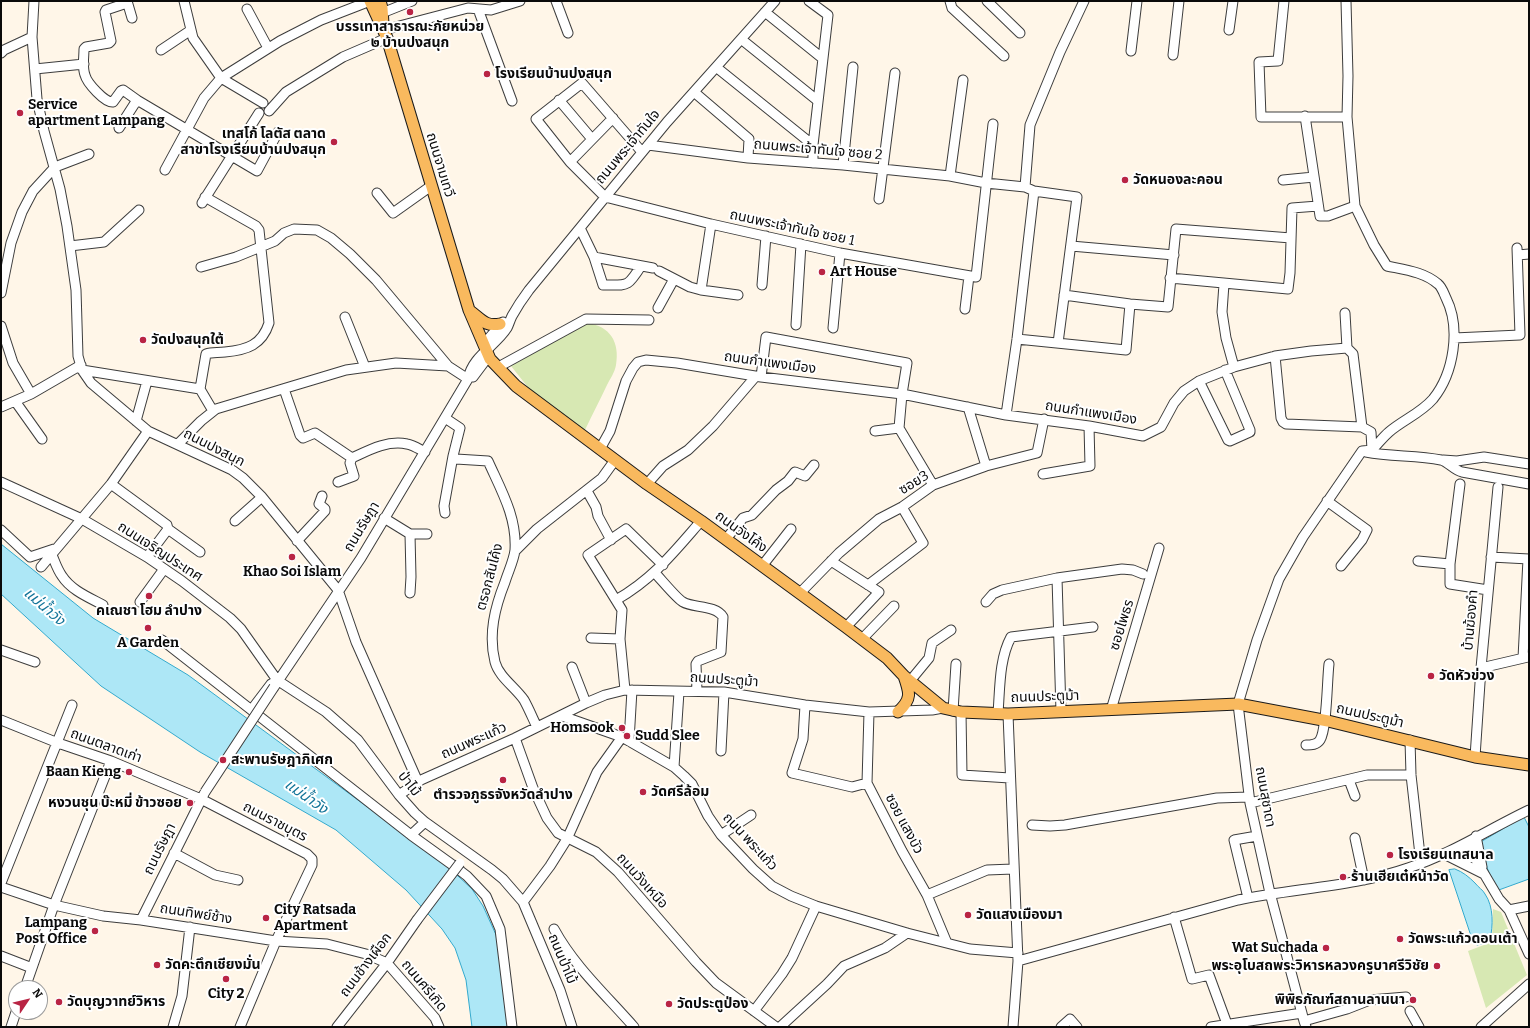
<!DOCTYPE html>
<html>
<head>
<meta charset="utf-8">
<style>
  body { margin:0 }
  #map { position:relative; width:1530px; height:1028px; overflow:hidden; background:#fff6e8; font-family:Bitter,serif }
  canvas { display:block }
  .frame { position:absolute; inset:0; border:2px solid #0a0a0a; pointer-events:none }
  .north { position:absolute; left:8px; top:980px; width:40px; height:40px; box-sizing:border-box; background:#fff; border:1px solid #9d9d9d; border-radius:50%; rotate:55deg; font-size:11px; font-weight:700; line-height:16px; text-align:center; color:#0a0a0a }
  .north::after { content:''; display:block; margin:auto; width:14px; height:18px; background:#b92444; clip-path:polygon(50% 0,100% 100%,50% 72%,0 100%) }
</style>
</head>
<body>
<div id="map">
<canvas width="1530" height="1028"></canvas>
<div class="frame"></div>
<div class="north">N</div>
</div>
<script>
const c = document.querySelector('canvas').getContext('2d');
c.lineJoin = 'round';
function fillPath(path, color) { c.fillStyle = color; c.fill(path, 'evenodd'); }
function trace(path, color, width, dash) { c.strokeStyle = color; c.lineWidth = width; c.lineCap = dash ? 'butt' : 'round'; c.setLineDash(dash || []); c.stroke(path); }
function drawText(font, color, halo, rows, align = 'center') {
  c.font = font + ' Bitter,"Noto Sans Thai",serif'; c.lineWidth = 4; c.setLineDash([]); c.textBaseline = 'middle'; c.strokeStyle = halo; c.fillStyle = color; for (const [text, x, y, turn = 0] of rows) {
    c.save(); c.translate(x, y); c.rotate((+turn || 0) * Math.PI / 180); c.textAlign = isNaN(turn) ? turn : align; if (halo) c.strokeText(text, 0, 0); c.fillText(text, 0, 0); c.restore();
  }
}
const green = new Path2D(`
  M587,323c23,3 33,19 29,42 -1,7 -6,14 -9,20 -7,15 -15,30 -22,45l-54,-39 -20,-25z
  M1493,909l8,3 26,63 -41,33 -18,-57 24,-9z`);
const water = new Path2D(`
  M1,544l92,74 95,57 257,189 27,25 11,17 14,31 12,90h-37l-6,-47 -11,-32 -13,-19 -36,-39 -70,-60 -136,-78 -99,-66 -100,-92z
  M1524,817l5,10v52l-33,12 -18,-47z
  M1455,869c8,3 14,8 20,14 3,4 8,7 10,11 9,13 8,32 5,46l-5,3 -8,2 -4,-3 -24,-72z`);
const minor = new Path2D(`
  M34,1l-2,36 5,62 7,32 16,58 7,37 9,64 2,66 4,14 9,13 57,48 84,39 11,8 19,19 76,93 18,52 62,140
  M127,1l5,17
  M184,1l9,37 28,40 42,25
  M556,1l12,32
  M809,1l19,14 -15,130v18
  M950,1l2,7 52,48
  M987,1l33,32
  M1284,1l-6,60 -19,1 2,55h86l8,89 19,39 13,21c19,4 37,6 51,18 4,3 6,10 8,14 15,30 8,75 -13,101 -12,14 -30,21 -44,33 -6,5 -11,12 -17,18
  M1346,1l2,75 -1,41
  M127,3l-21,7 -1,2 6,29 -2,2 -23,4 -2,2c0,9 -2,18 1,26 2,8 20,28 28,27l8,-11 2,-1 14,10
  M247,9l21,39
  M478,9l34,92
  M765,12l57,46
  M382,13l30,-12
  M384,30l84,-22 23,2 29,-9
  M1229,30l4,-29
  M741,39l77,62
  M161,50l30,-20
  M1131,51l6,-50
  M1,53l3,-3 28,-13
  M1173,55l6,-54
  M716,67l97,78
  M35,69l49,-5
  M694,92l55,47 -1,19
  M559,100l33,39
  M269,111l17,-19 13,-8 44,-27 44,-19
  M1305,116l15,100h8l27,-10
  M119,128l18,-28 120,71 21,-39
  M648,145l100,13 95,7 107,11 36,7 39,4 9,4 43,6 -19,146
  M642,152l-60,-69 -46,36 34,43 35,35 106,27 129,29 136,24 17,-153
  M570,162l43,-44
  M843,165l10,-98
  M165,170l39,-72 17,-20 59,-37 41,-21 49,-19
  M950,176l13,-96
  M1283,180l31,-3
  M1025,187l5,-62 30,-73 24,-51
  M377,193l16,20 38,-27
  M879,199l16,-126
  M202,203l57,-90
  M580,228l14,29 9,28c25,0 24,3 38,-19
  M70,246l34,-4 35,-32
  M1071,246l103,9
  M1518,255l11,-1
  M594,257l59,11
  M201,267l35,-10 39,-16 9,-8 10,-4 23,1 14,8 19,16 26,26 72,86 20,13
  M659,271l31,16 11,3 37,5
  M1170,278l118,11 2,-16 2,-65 26,-2
  M1224,284l-2,28 4,26 8,29
  M762,285l4,-49
  M701,290l10,-66
  M1,293l10,-50 11,-31 11,-21 22,-24 34,-13
  M1064,295l66,9 38,3 8,-78 115,9
  M658,308l16,-29
  M965,309l4,-33
  M1345,313l2,35
  M345,317l20,50
  M796,325l5,-81
  M1,326l12,37 18,31
  M833,328l7,-75
  M1454,338l66,-3 -3,-87
  M1017,339l109,11 4,-46
  M1275,356l6,62 2,4 3,2 76,3
  M502,365l84,-46 63,1
  M82,370l118,19
  M473,377l12,-16v-11l4,-12 14,-16
  M761,377l5,-40 141,26 -5,31 -3,34 34,57
  M1199,381l29,59 2,1 20,-9v-2l-25,-60
  M200,389l6,-35c6,-2 12,-1 19,-2 22,-2 37,-7 44,-29l-10,-93 -3,-4 -51,-29
  M200,389l13,22
  M284,389l16,46 3,3 12,-5 37,25c17,-8 35,-18 55,-14 6,1 12,5 18,8
  M15,401l27,38
  M1,407l30,-13 50,-29
  M968,407l18,59
  M1006,415l11,-76 17,-148
  M445,418l15,10 -7,28 3,3 32,2c13,29 29,56 27,89 -1,10 -7,22 -10,32 -10,25 -17,52 -10,80 4,15 20,25 29,38 5,9 9,19 13,27
  M136,421l11,-40
  M875,431l24,-3
  M178,444l23,-23 15,-12 130,-39 50,-7 52,3
  M600,449l10,-18 16,-50 7,-13 5,-6 8,-2 31,3 84,14 141,17 104,21 83,11 54,10 18,-9 13,-24 10,-12 15,-10 35,-14 41,-11 36,-5 36,-3 6,6 9,73 9,5 1,18
  M1366,452c25,5 50,3 75,8 6,1 13,10 21,12l67,12
  M1443,460l14,1 27,-4 45,7
  M1043,474l47,-8 -1,-40
  M1,482l81,37 65,38 35,24 48,37 11,11 36,51 49,32 32,28 41,55 16,18 10,9 67,48 11,9 20,23 37,88 12,37
  M338,482l16,-6 -4,-13 2,-5
  M111,484l56,41 1,4 32,23
  M647,484l16,-18 25,-16 25,-24 43,-50
  M1460,484l-10,80v20l38,6
  M587,491l9,16 2,9 13,24
  M1327,501l40,29 -5,10 -21,26
  M445,513l-1,-7 9,-50
  M384,518l26,16h17
  M235,521l27,-24
  M1,530l29,27 24,-8
  M726,539l17,-21 9,-3 24,-25 12,-9 7,-9 10,4 9,-11
  M297,541l28,-30v-2l-6,-5 3,-8
  M515,551l22,-22 65,-51 13,-18
  M52,555c3,7 5,14 10,21 9,14 26,21 41,29
  M147,557l21,-28
  M1491,557l38,2
  M831,561l48,31 -33,35
  M1418,561l32,3
  M762,566l29,-37
  M41,567l70,-83 37,-53
  M654,572c6,6 23,27 29,30 10,6 33,3 40,15l-2,35 -23,9 -2,3 1,27
  M1057,578l4,134
  M868,585l55,-42 -21,-36
  M410,593l1,-16 -1,-43
  M800,593l39,-40 40,-34 23,-12 31,-22 53,-19 51,-13 7,-34
  M616,600c37,-21 58,-48 85,-79
  M140,602l24,-33
  M986,602l7,-8 9,-4 55,-12 65,-9 11,1 10,4
  M591,638l29,1
  M862,639l32,-33
  M162,640l249,195 43,31 13,10 19,20 14,33 12,98
  M1,650l34,12
  M1523,658l5,-99
  M572,667l14,36
  M1481,668l47,-11
  M910,681l19,-23 3,-15 19,-13
  M274,687l87,-129 107,-179c4,-23 28,-33 39,-51 2,-4 3,-8 5,-12 5,-9 11,-18 17,-26l138,-168 108,-121
  M625,690l-5,-51 2,-29 -34,-55 38,-26 37,36
  M805,705l-2,34 -11,34 60,14 15,-4
  M252,709l19,-25 5,-3
  M1111,710l48,-162
  M953,711l3,-47
  M869,712l-2,71 35,68 25,44 20,48
  M961,712l1,63 48,3
  M998,713c2,-24 1,-54 13,-76l82,-10
  M1008,714l10,247 -5,66
  M562,716l60,21 52,30 10,9 8,8 16,32 13,19 32,34 19,17 19,10 25,10 91,27 63,16 48,4
  M1,720l57,23 53,18 90,38 106,55 5,5v6l-36,76 -36,86
  M515,738l18,50 14,30 11,15 38,19 22,20 78,90 20,21 60,44
  M1410,740l1,35 10,89
  M629,741l3,-51
  M1306,745c5,0 11,0 14,-5 7,-11 7,-60 9,-76
  M721,751l3,-59
  M1475,757l6,-89 17,-181
  M674,767l5,-75
  M1349,780l6,16
  M399,795l22,-15 94,-42 71,-35 19,-8 20,-5 99,2 81,13 64,7 63,-2 11,-2
  M1250,803l117,-28h44
  M1032,825l18,1 15,-1 152,-27 32,-1
  M411,835l14,-13
  M721,835l30,-20
  M1476,836l6,31
  M1355,838l9,42
  M1466,847l6,2 1,6 -6,4 -6,-3 -1,-6 8,-5
  M174,853l41,22 23,5
  M1444,854l40,20
  M1473,855l26,44 10,11 20,44
  M1,883l71,-178
  M1,887l53,18 49,11 38,4 135,21 51,3 39,10 21,9 48,55 4,9
  M927,895l60,-25 26,-1
  M1248,898l-14,-58 23,-4
  M523,902l27,-36 17,-27 30,-67 25,-35
  M1509,910l20,-4
  M1174,917l18,62 17,-4 18,49
  M141,920l63,-126
  M554,929c20,37 52,66 80,98
  M1,956l31,12
  M1018,961l220,-61c56,-12 116,-13 170,-32 43,-14 81,-39 121,-58
  M25,988l29,-83 57,-144
  M754,1011l28,-37 10,-16 24,-52
  M1410,1011l9,16
  M1304,1021l43,-12 23,-9 36,-3
  M11,1027l5,-15
  M173,1027l9,-31 8,-69
  M337,1027l50,-64 30,-43
  M780,1027l47,-43 17,-18 41,-18 22,-15
  M1061,1027l9,-8 7,8
  M1211,1027l91,-14
  M1306,1027l-2,-6 -34,-128 -20,-90 -12,-99 19,-64 22,-61 24,-42 59,-86 10,-1
  M1481,1027l48,-43`);
const major = new Path2D(`
  M370,1l17,37 82,272 21,49 26,27 131,98 54,37 145,106 41,31 17,18 39,32 18,4 47,2 230,-10 90,17 147,36 54,8
  M380,1l2,7 1,16
  M470,311c11,8 15,16 30,13
  M898,712c14,-13 12,-19 6,-36`);
const minorBridge = new Path2D(`
  M205,792l69,-105
  M417,920l43,-57`);
const markers = [
  [410,12,4,"#b92444"],
  [487,74,4,"#b92444"],
  [20,113,4,"#b92444"],
  [334,142,4,"#b92444"],
  [1125,180,4,"#b92444"],
  [822,272,4,"#b92444"],
  [143,340,4,"#b92444"],
  [292,557,4,"#b92444"],
  [149,596,4,"#b92444"],
  [148,628,4,"#b92444"],
  [1431,676,4,"#b92444"],
  [622,728,4,"#b92444"],
  [627,736,4,"#b92444"],
  [223,760,4,"#b92444"],
  [129,772,4,"#b92444"],
  [503,780,4,"#b92444"],
  [643,792,4,"#b92444"],
  [190,803,4,"#b92444"],
  [1390,855,4,"#b92444"],
  [1343,877,4,"#b92444"],
  [968,915,4,"#b92444"],
  [266,918,4,"#b92444"],
  [95,931,4,"#b92444"],
  [1400,939,4,"#b92444"],
  [1326,948,4,"#b92444"],
  [157,965,4,"#b92444"],
  [1437,966,4,"#b92444"],
  [226,979,4,"#b92444"],
  [1413,1000,4,"#b92444"],
  [59,1002,4,"#b92444"],
  [669,1004,4,"#b92444"]
];
const poiNames = [
  ["บรรเทาสาธารณะภัยหน่วย",410,27,"center"],
  ["๒ บ้านปงสนุก",410,43,"center"],
  ["โรงเรียนบ้านปงสนุก",495,74],
  ["Service",28,105],
  ["apartment Lampang",28,121],
  ["เทสโก้ โลตัส ตลาด",326,134,"right"],
  ["สาขาโรงเรียนบ้านปงสนุก",326,150,"right"],
  ["วัดหนองละคอน",1133,180],
  ["Art House",830,272],
  ["วัดปงสนุกใต้",151,340],
  ["Khao Soi Islam",292,572,"center"],
  ["คเณชา โฮม ลำปาง",149,611,"center"],
  ["A Garden",148,643,"center"],
  ["วัดหัวข่วง",1439,676],
  ["Homsook",614,728,"right"],
  ["Sudd Slee",635,736],
  ["สะพานรัษฎาภิเศก",231,760],
  ["Baan Kieng",121,772,"right"],
  ["วัดศรีล้อม",651,792],
  ["ตำรวจภูธรจังหวัดลำปาง",503,795,"center"],
  ["หงวนชุน บ๊ะหมี่ ข้าวซอย",182,803,"right"],
  ["โรงเรียนเทสนาล",1398,855],
  ["ร้านเฮียเต๋หน้าวัด",1351,877],
  ["City Ratsada",274,910],
  ["Apartment",274,926],
  ["วัดแสงเมืองมา",976,915],
  ["Lampang",87,923,"right"],
  ["Post Office",87,939,"right"],
  ["วัดพระแก้วดอนเต้า",1408,939],
  ["Wat Suchada",1318,948,"right"],
  ["วัดคะตึกเชียงมั่น",165,965],
  ["พระอุโบสถพระวิหารหลวงครูบาศรีวิชัย",1429,966,"right"],
  ["City 2",226,994,"center"],
  ["พิพิธภัณฑ์สถานลานนา",1405,1000,"right"],
  ["วัดบุญวาทย์วิหาร",67,1002],
  ["วัดประตูป่อง",677,1004]
];
const streetNames = [
  ["ถนนพระเจ้าทันใจ",628,147,-50],
  ["ถนนพระเจ้าทันใจ ซอย 2",818,150,5],
  ["ถนนจามเทวี",440,165,73],
  ["ถนนพระเจ้าทันใจ ซอย 1",792,228,12],
  ["ถนนกำแพงเมือง",770,363,8],
  ["ถนนกำแพงเมือง",1091,413,9],
  ["ถนนปงสนุก",214,448,27],
  ["ซอย3",914,483,-32],
  ["ถนนรัษฎา",362,527,-59],
  ["ถนนวังโค้ง",741,532,36],
  ["ถนนเจริญประเทศ",160,552,33],
  ["ตรอกสันโค้ง",490,577,-75],
  ["บ้านฆ้องคำ",1471,620,-85],
  ["ซอยไพธร",1122,625,-73],
  ["ถนนประตูม้า",724,680,4],
  ["ถนนประตูม้า",1045,697,-2],
  ["ถนนประตูม้า",1370,716,13],
  ["ถนนพระแก้ว",474,741,-24],
  ["ถนนตลาดเก่า",106,746,20],
  ["ป่าไม้",409,784,52],
  ["ถนนสุชาดา",1265,797,80],
  ["ถนนราชบุตร",275,822,27],
  ["ซอย แสงบัว",904,824,62],
  ["ถนน พระแก้ว",750,842,47],
  ["ถนนรัษฎา",160,849,-64],
  ["ถนนวังเหนือ",642,881,48],
  ["ถนนทิพย์ช้าง",196,914,9],
  ["ถนนป่าไม้",562,959,67],
  ["ถนนช้างเผือก",366,965,-53],
  ["ถนนศรีเกิด",424,986,50]
];
const waterNames = [
  ["แม่น้ำวัง",44,607,41],
  ["แม่น้ำวัง",306,797,35]
];
fillPath(green, '#d7e8b3');
fillPath(water, '#ade7f6');
trace(water, '#34a9cd', 1);
trace(minor, '#3d3d3d', 11);
trace(major, '#1b1b1b', 13);
trace(minor, '#fff', 9);
trace(major, '#f9b95e', 11);
trace(minorBridge, '#3d3d3d', 11, []);
trace(minorBridge, '#fff', 9);
for (const [x, y, r, color] of markers) { const dot = new Path2D(); dot.arc(x, y, r, 0, 2 * Math.PI); c.fillStyle = color; c.fill(dot); trace(dot, '#fff', 1.5); }
drawText('bold 14px', '#0a0a0a', '#fff', poiNames, 'left');
drawText('14px', '#0a0a0a', '#fff', streetNames);
drawText('italic 15px', '#15769a', '#fff', waterNames);
</script>
</body>
</html>
